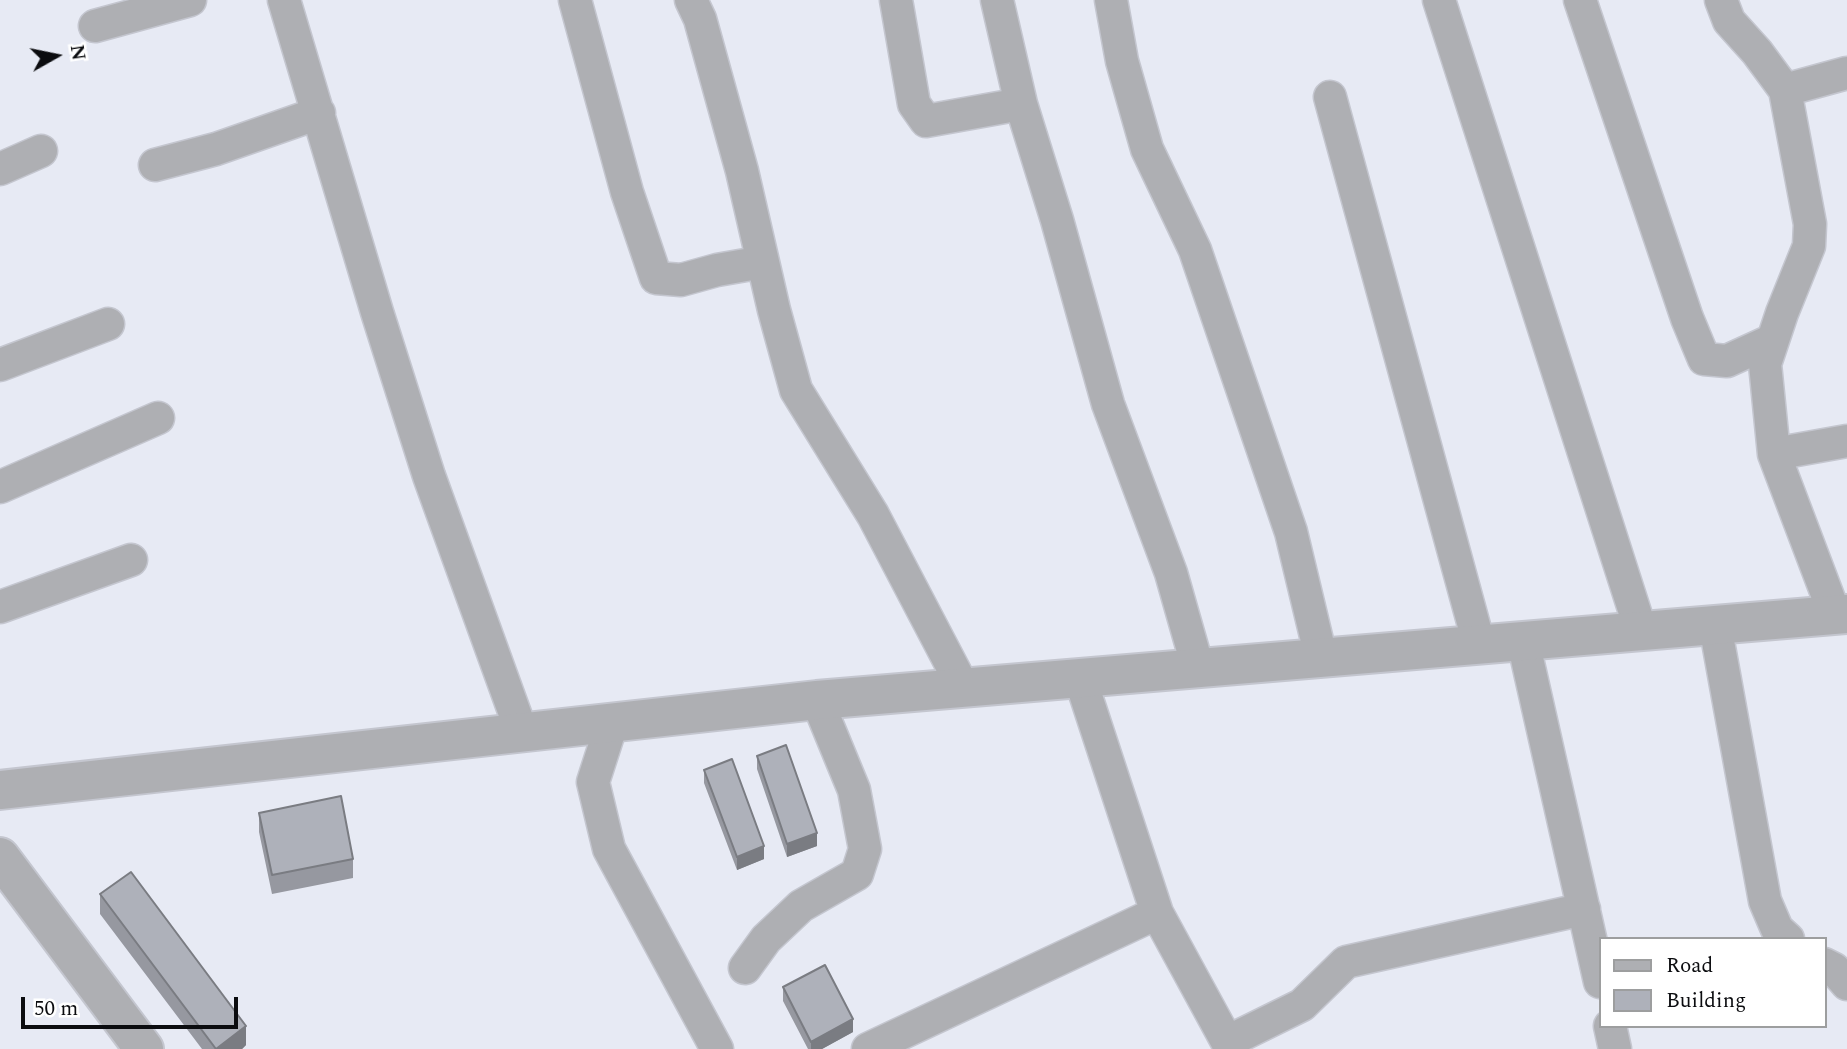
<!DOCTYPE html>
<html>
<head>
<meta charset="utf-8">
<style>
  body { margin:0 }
  #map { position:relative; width:1847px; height:1049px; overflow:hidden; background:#e7eaf4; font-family:Spectral,serif }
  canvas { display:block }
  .legend { position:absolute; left:1599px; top:937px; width:228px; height:91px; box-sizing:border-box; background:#fff; border:2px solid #9d9e9f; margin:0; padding:9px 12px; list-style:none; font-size:21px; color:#0b0c0f }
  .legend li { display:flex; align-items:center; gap:14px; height:35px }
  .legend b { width:35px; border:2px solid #9d9e9f }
  .north { position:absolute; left:21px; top:21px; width:70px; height:70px; -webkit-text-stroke:5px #fff; paint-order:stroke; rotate:81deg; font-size:19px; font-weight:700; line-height:28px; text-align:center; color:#0b0c0f }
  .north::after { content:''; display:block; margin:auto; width:24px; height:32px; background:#0b0c0f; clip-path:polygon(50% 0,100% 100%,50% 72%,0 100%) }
  .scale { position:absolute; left:21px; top:997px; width:217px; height:32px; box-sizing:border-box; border:4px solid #0b0c0f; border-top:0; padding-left:9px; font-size:21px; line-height:24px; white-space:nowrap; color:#0b0c0f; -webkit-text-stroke:5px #fff; paint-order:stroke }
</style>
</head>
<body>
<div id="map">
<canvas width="1847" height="1049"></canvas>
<ul class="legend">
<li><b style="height:9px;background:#aeafb3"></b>Road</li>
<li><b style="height:19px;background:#aeb1ba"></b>Building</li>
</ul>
<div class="north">N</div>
<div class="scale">50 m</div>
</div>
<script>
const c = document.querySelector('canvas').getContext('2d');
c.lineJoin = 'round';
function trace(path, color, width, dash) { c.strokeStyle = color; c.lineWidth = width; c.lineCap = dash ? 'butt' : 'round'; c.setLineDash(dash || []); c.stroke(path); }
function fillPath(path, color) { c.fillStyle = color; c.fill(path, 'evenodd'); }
const minor = new Path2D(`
  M284,0l93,312 52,164 93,257
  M575,0l52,192 29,86 25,2 36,-10 46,-8
  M691,0l9,19 42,152 32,139 22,80 77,125 90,172
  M896,0l18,104 12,17 95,-17
  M997,0l24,104 36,116 51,184 63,169 27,95
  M1111,0l11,61 25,88 48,101 96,282 30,125
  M1439,0l202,631
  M1580,0l107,318 17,41 23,2 46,-21
  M1721,0l8,21 28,31 28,38
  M95,26l95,-26
  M1330,97l149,547
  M155,165l61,-16 103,-36
  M0,169l41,-18
  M0,365l108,-41
  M1774,454l73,-13
  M0,487l158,-69
  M0,607l131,-47
  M1835,615l-61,-161 -9,-90 17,-51 27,-67 1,-22 -25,-134 62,-17
  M1715,625l50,276 12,28 11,10
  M1523,641l77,341
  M1080,678l77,235 74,136
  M612,723l-19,59 16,67 108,200
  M1824,964l10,5 13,15
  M745,968l21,-29 35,-33 56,-32 8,-25 -11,-59 -37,-90
  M1610,1026l5,23
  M1227,1042l75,-37 44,-43 238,-53
  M868,1049l289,-136`);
const tertiary = new Path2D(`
  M0,790l817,-90 1030,-86
  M0,857l144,192`);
const wall = new Path2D(`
  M757,756l60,90 -30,11 -30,-88z
  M704,770l60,89 -27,11 -33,-87z
  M259,813l94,46v19l-81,16 -13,-62z
  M100,894l146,151 -4,4h-40l-102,-135z
  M783,987l70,45 -31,17h-14l-25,-48z`);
const shadedWall = new Path2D(`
  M817,833v13l-30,11v-13z
  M764,846v13l-27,11v-13z
  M853,1019v13l-31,17h-11v-7z
  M246,1026v19l-4,4h-26z`);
const building = new Path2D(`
  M786,745l31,88 -30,11 -30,-88z
  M732,759l32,87 -27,11 -33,-87z
  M341,796l12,63 -81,16 -13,-62z
  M131,872l115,154 -30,23 -116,-155z
  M825,965l28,54 -42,23 -28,-55z`);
trace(minor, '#c4c6cf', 35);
trace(tertiary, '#c4c6cf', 42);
trace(minor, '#aeafb3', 32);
trace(tertiary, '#aeafb3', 38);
fillPath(wall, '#9698a0');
fillPath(shadedWall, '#7a7c82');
fillPath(building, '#aeb1ba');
trace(building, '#7a7c82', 2);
</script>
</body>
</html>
